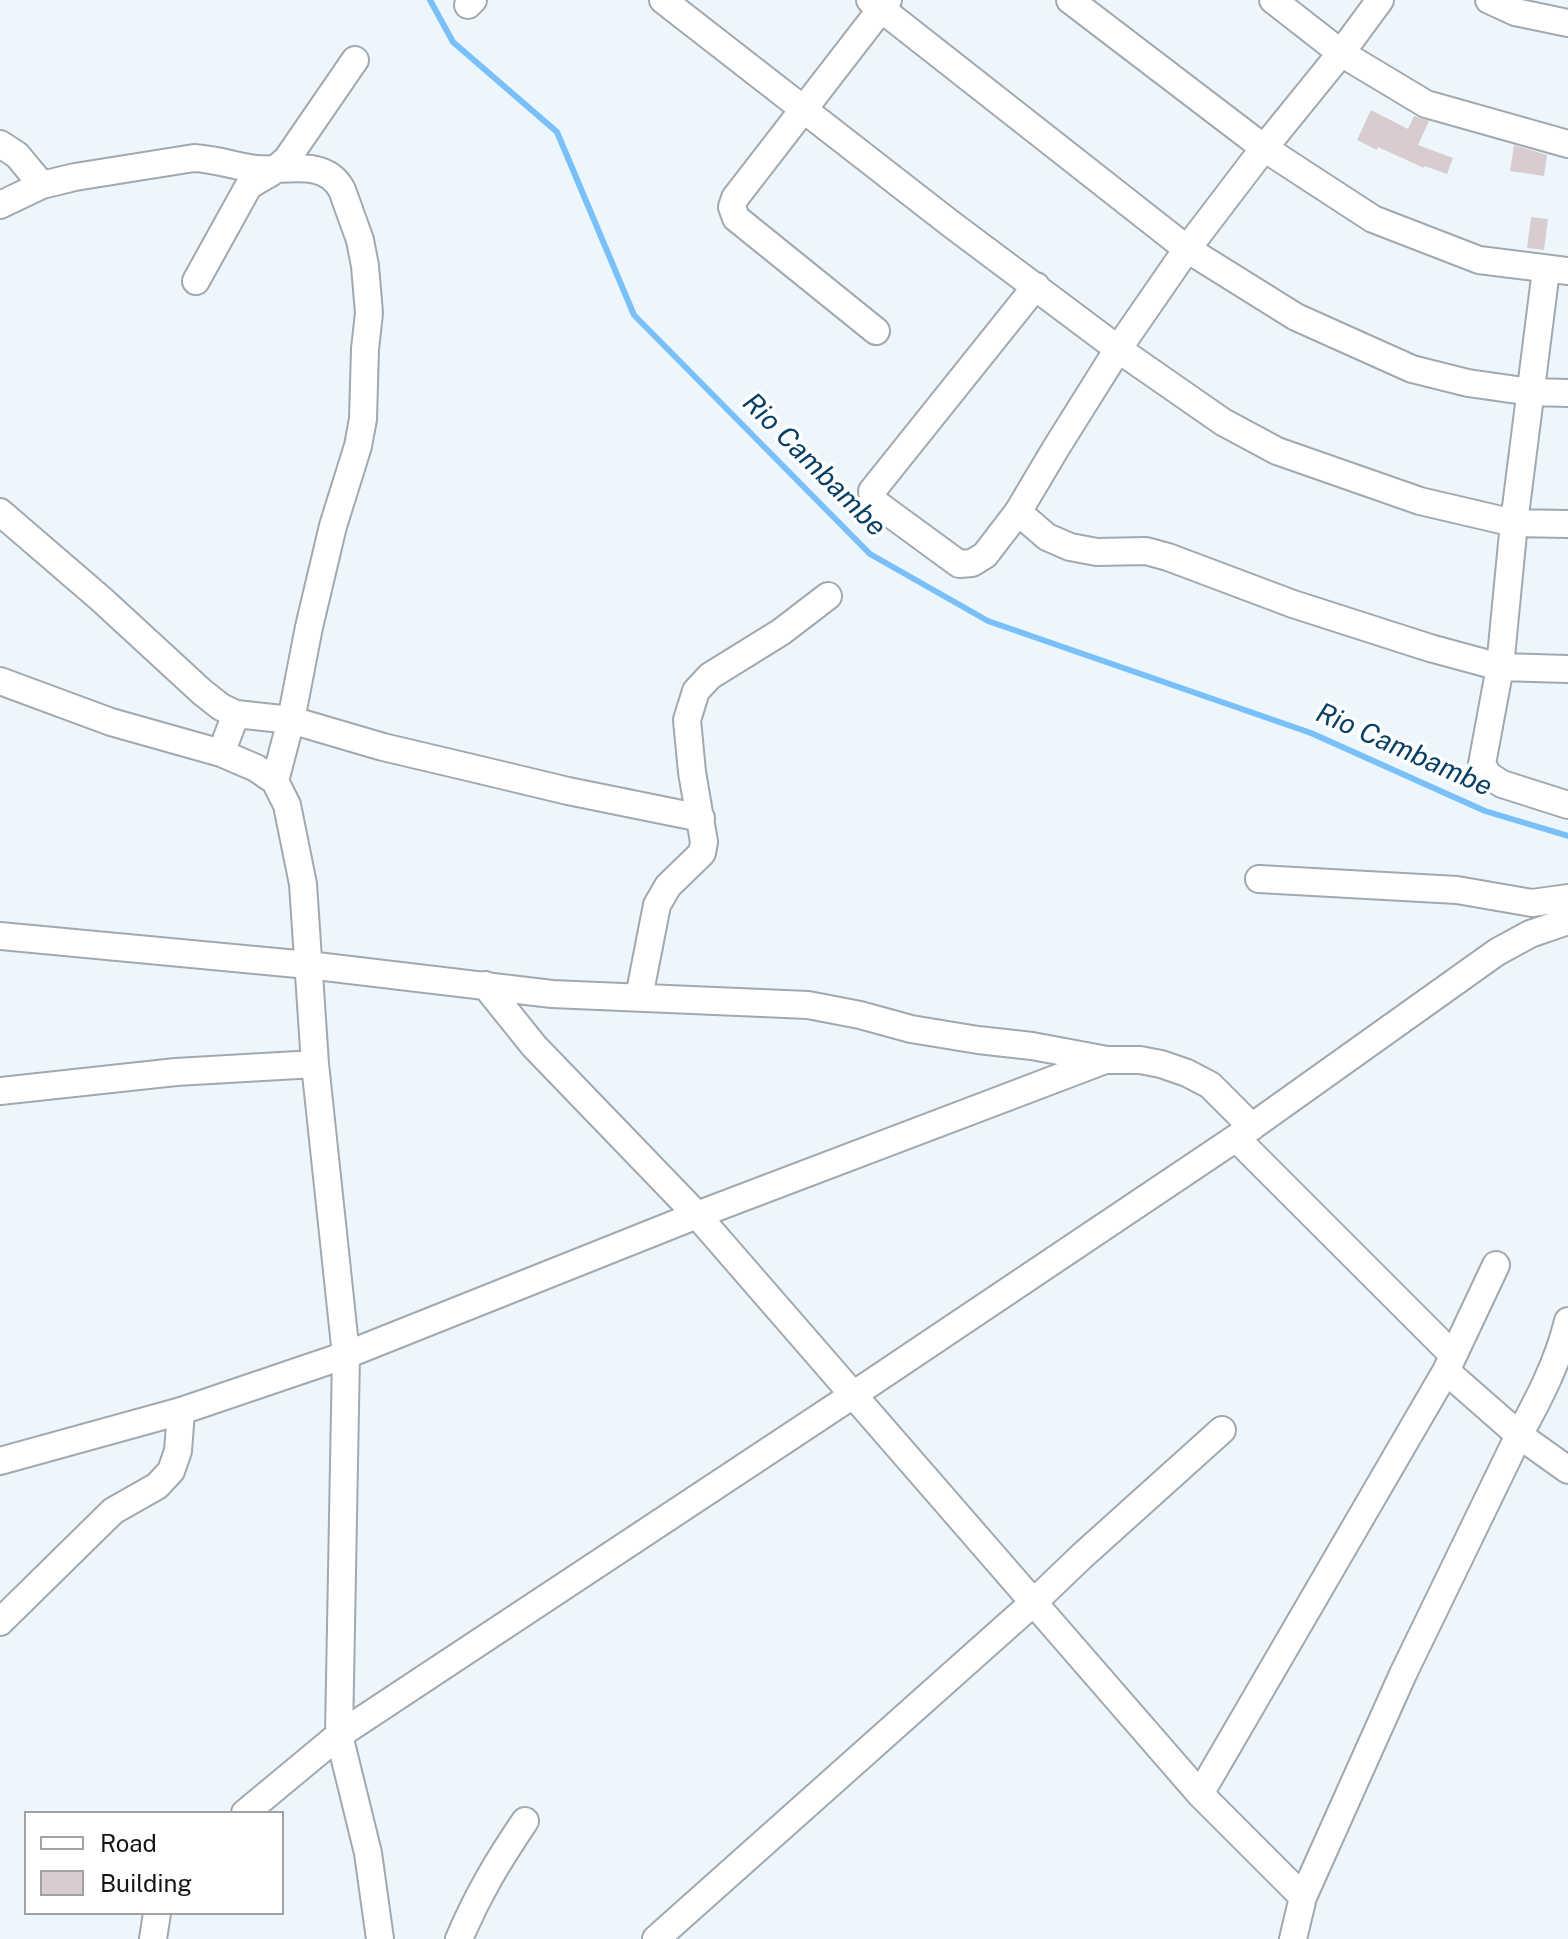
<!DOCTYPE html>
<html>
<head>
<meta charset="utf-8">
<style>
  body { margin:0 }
  #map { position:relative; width:1568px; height:1939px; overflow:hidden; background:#edf6fd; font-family:"Public Sans",sans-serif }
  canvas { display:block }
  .legend { position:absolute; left:24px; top:1811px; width:260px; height:104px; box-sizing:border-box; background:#fff; border:2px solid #a0a1a2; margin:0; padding:10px 14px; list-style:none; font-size:24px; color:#121517 }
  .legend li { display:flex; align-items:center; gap:16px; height:40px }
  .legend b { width:40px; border:2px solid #a0a1a2 }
</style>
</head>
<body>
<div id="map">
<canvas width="1568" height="1939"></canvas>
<ul class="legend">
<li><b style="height:10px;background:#fff"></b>Road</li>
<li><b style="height:22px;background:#d8ccce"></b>Building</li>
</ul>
</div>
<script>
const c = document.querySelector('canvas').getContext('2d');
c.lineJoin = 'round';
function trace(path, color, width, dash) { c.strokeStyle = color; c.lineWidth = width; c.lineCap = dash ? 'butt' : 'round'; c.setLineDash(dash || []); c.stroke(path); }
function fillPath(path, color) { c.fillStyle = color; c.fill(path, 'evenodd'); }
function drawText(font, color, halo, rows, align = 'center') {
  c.font = font + ' "Public Sans",sans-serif'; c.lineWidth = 7; c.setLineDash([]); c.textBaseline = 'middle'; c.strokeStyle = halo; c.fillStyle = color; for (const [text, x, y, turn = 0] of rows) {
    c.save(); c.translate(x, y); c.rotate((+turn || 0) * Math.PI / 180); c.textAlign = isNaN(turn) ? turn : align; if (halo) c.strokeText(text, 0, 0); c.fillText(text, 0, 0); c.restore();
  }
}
const stream = new Path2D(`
  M430,0l23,42 104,90 77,183 236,239 118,67 323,112 174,78 83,25`);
const building = new Path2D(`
  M1371,110l37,19 6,-13 15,5 -11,24 35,13 -6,16 -22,-8 -1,2 -46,-21 -1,3 -20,-10z
  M1514,145l33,10 -3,21 -34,-5z
  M1531,217l17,2 -4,31 -17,-2z`);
const minor = new Path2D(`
  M663,0l288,224 167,125 105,73 54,29 143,50 94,22 54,1
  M870,0l317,249 109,68 116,52 56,14 63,9 37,1
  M1070,0l194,148 109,71 106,41 89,11
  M1273,0l68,53 85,51 142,40
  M1489,0l26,12 53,11
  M468,5l5,-5
  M0,144l17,11 25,30
  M0,205l42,-20 33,-8 119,-19c21,1 41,8 62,11 28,3 69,-12 86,21l18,50 5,26 4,47 -4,36 -2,70 -5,27 -25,80 -24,101 -18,93 -16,61
  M1546,270l-32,253 -14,144 -18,97 6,11 14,9 66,21
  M196,281l52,-94c6,-5 11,-7 17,-11 9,-4 15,-11 22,-17l68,-99
  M1036,286l-164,205 1,10 86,63 13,-1 13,-8 33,-43 38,-64 62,-99 69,-100 77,-101 77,-95 39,-53
  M876,331l-140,-113 -4,-11 3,-9 153,-198
  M0,512l101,87 101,93 19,15 15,7 -15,39 35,15 19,13 12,24 16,79 12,180 31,291 -7,380 29,118 12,86
  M1018,512l29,25 23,10 27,5 49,-1 22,6 125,47 137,44 70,19 68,2
  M0,681l111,41 110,31
  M236,714l55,6 92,27 89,21 96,23 133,27
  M1259,879l198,11 75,13 36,-5
  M0,936l308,29 244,29 256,11 52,10 51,14 67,11 54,6 75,14h33l21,4 26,9 23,12 42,42
  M485,985l49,61 163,169 503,579 103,103
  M639,997l18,-92 11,-19 34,-33 2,-11 -12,-70 -5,-52 9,-29 14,-15 71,-44 47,-36
  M0,1091l176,-19 139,-8
  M1236,1138l217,217
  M1446,1371l73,64 49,35
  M0,1461l181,-50 165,-56 351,-140 408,-155
  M0,1622l113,-111 44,-25 14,-15 7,-20 3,-40
  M1200,1794l246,-423 50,-106
  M245,1813l94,-78 514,-340 383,-257 261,-186 33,-18 38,-13
  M153,1939l4,-26
  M459,1939c19,-45 39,-78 66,-118
  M656,1939l378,-337 48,-46 140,-126
  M1293,1939l10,-42 100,-223 116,-239c20,-36 39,-73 49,-114`);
const waterNames = [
  ["Rio Cambambe",814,465,45],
  ["Rio Cambambe",1404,750,24]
];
trace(stream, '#79c0f9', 6);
fillPath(building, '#d8ccce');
trace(minor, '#a1a9af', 30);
trace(minor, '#fff', 26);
drawText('italic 28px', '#084065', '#fff', waterNames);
</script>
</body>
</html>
